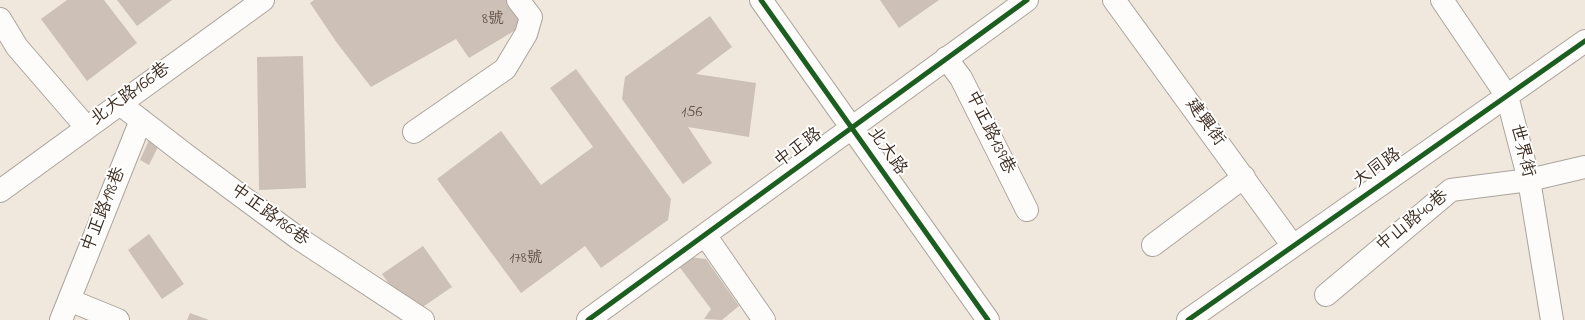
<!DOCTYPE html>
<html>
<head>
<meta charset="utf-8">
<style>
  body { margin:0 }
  canvas { display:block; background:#f0e8dd }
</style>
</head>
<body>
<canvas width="1585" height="320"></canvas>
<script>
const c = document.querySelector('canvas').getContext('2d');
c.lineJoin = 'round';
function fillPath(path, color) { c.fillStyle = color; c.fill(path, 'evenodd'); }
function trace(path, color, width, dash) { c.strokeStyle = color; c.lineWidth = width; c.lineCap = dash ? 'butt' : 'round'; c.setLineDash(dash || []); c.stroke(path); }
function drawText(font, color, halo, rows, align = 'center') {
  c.font = font + ' "Indie Flower","LXGW WenKai TC",sans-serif'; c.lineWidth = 4; c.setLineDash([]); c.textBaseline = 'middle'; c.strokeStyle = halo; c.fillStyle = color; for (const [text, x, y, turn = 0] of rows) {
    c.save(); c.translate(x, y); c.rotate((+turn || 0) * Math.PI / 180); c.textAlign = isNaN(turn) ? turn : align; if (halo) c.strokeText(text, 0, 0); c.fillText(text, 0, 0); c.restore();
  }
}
const building = new Path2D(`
  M67,0h37l33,43 -50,38 -46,-62z
  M117,0h55l-35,26z
  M314,0h193l17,25 -55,33 -13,-19 -85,48 -34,-44 -27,-40z
  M880,0h59l-40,28z
  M710,16l22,31 -36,27 60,9 -7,54 -61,-10 24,36 -29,21 -61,-85 3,-22z
  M303,56l3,132 -47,2 -2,-133z
  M576,69l95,130 -3,21 -67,48 -16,-22 -64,47 -84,-114 64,-48 40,54 52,-38 -43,-59z
  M149,140l10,5 -10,20 -9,-5z
  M149,234l35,50 -22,15 -34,-49z
  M423,246l29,41 -41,28 -29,-41z
  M687,257l19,2 33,47 -17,14 -18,-1 7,-10 -33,-44z
  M190,313l19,7h-22z`);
const minor = new Path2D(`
  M761,0l227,320
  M1114,0l179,246
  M1442,0l65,96 22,84 23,140
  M0,19l17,28 70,81
  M946,58l15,20 66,132
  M120,104l66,51 112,83 125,82
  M414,132l91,-63 21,-35 5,-17 -13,-17
  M0,191l263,-191
  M705,235l59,85
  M1153,245l91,-68
  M1326,295l125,-105 78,-10 56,-13
  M69,300l49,20
  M61,320l80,-200
  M588,320l439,-320
  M1188,320l397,-279`);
const cycleway = new Path2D(`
  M761,0l227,320
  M588,320l439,-320
  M1188,320l397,-279`);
const numberNames = [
  ["8號",493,20],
  ["156",692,113],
  ["178號",526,259]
];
const streetNames = [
  ["北大路166巷",131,95,-36],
  ["建興街",1204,123,54],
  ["中正路139巷",989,133,64],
  ["中正路",799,149,-36],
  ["世界街",1521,151,76],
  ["北大路",886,152,55],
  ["大同路",1378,169,-35],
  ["中正路198巷",105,210,-68],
  ["中正路186巷",269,216,36],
  ["中山路40巷",1413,222,-39]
];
fillPath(building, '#cdc0b6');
trace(minor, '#aba49d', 24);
trace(minor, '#fdfcfa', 22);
trace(cycleway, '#1b5e20', 5);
drawText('16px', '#605044', null, numberNames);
drawText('18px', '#3b2a1e', '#fff', streetNames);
</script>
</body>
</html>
